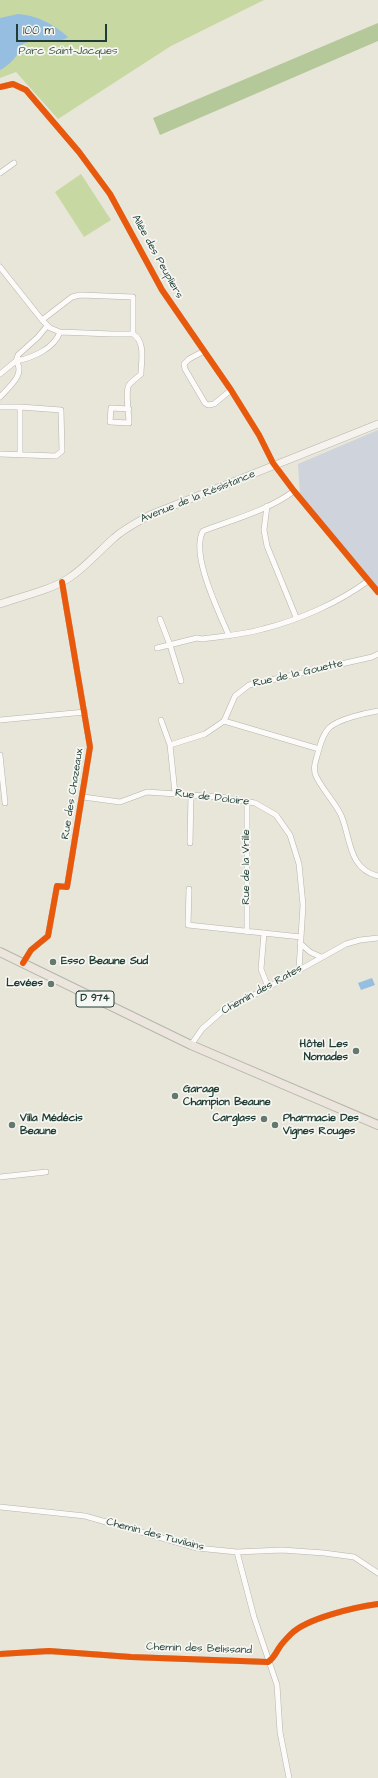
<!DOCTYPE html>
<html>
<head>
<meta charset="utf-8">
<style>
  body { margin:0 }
  #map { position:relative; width:378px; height:1778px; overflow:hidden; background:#e8e5d9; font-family:"Architects Daughter",sans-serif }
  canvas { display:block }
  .scale { position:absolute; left:16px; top:24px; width:91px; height:18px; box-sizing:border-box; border:2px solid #1f3d34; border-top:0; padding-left:5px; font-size:12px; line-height:14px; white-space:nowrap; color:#1f3d34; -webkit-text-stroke:3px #f6f6f2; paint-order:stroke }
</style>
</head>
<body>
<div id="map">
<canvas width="378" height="1778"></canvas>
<div class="scale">100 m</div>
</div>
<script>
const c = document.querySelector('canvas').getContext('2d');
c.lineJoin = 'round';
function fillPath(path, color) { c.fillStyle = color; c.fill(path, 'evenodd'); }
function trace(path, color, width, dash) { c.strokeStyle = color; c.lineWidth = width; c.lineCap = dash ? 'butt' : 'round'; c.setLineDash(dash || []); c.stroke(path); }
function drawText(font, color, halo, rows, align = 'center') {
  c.font = font + ' "Architects Daughter",sans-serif'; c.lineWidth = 3.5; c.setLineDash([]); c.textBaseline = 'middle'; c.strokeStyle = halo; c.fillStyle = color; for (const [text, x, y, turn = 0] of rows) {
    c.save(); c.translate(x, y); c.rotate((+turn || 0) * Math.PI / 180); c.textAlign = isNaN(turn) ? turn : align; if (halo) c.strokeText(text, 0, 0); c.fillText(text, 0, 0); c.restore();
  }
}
const industrial = new Path2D(`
  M378,430v158l-78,-94 -2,-30z`);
const green = new Path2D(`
  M0,0h264l-93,46 -113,73 -42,-47 -16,6z
  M81,174l30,46 -27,17 -29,-45z`);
const forest = new Path2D(`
  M378,23v18l-218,94 -7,-17z`);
const water = new Path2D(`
  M18,14c21,2 35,10 50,23 -11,8 -29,1 -43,6 -6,2 -6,8 -8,12 -4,6 -11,12 -17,15v-52z
  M372,978l3,7 -14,5 -3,-7z`);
const street = new Path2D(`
  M0,87l13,-3 13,6 53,62 31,42 52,96 69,100 28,45 14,28 21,28 84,101
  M0,173l14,-10
  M0,267l42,53 8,8 10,4 52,2h21
  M42,320l30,-23 8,-2 53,2v37
  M204,351l-15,8 -5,5 1,5 20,34 3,2 6,-1 17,-14
  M16,361c16,-3 38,-12 44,-29
  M0,374l16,-13 2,-6 20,-18 9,-11
  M0,397c9,-10 26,-23 16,-36
  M0,407h20v47
  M129,409l-18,-1 -1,14 19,1c0,-8 -4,-33 0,-38 3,-4 8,-7 12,-11 0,-13 5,-32 -8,-40
  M0,454l56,2 6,-5 -1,-41 -41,-3
  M267,506l-3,24 3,16 29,71
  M160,619l10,26 11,36
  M229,636c-10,-24 -39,-82 -26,-105 29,-11 66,-21 91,-40
  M157,648l40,-10 5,1c20,-3 41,-4 61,-10 36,-9 75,-26 105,-48
  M378,711c-12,2 -40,8 -49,17 -7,7 -9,18 -12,28 -2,7 -4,13 -1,20 6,13 18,25 25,39 10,23 7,54 37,61
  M0,720l85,-8
  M161,720l9,25 5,48
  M224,721l95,28
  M170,745l35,-11 19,-13 11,-25 14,-11 123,-28 6,-3
  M0,755l5,48
  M83,797l37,5 27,-10 73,5 35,6 21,12 14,20 9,29 4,41 -4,64
  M190,843l1,-48
  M189,889l-1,36 113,12
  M247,932v-131
  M264,933l-3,36 7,18
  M300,943l10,9 11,5
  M23,963l8,-13 17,-14 9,-50 10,1 23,-140 -28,-165
  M191,1045l11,-16 25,-22 29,-13 90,-50 14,-4 18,-2
  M0,1177l46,-5
  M0,1507l85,9 112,32 40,4 45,-2 42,3 30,4 24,16
  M237,1552l17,65 23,68 3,47 9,46
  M0,1654l49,-3 82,6 137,5c6,-4 7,-8 11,-14 3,-5 8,-10 12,-14 16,-16 65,-27 87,-30`);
const secondary = new Path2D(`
  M0,604c22,-8 49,-13 69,-26 17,-11 30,-27 45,-40 11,-10 24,-16 36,-23l228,-91`);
const primary = new Path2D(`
  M0,952l191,93 187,80`);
const cycleway = new Path2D(`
  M0,87l13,-3 13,6 53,62 31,42 52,96 69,100 28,45 14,28 21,28 84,101
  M23,963l8,-13 17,-14 9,-50 10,1 23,-140 -28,-165
  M0,1654l49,-3 82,6 137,5c6,-4 7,-8 11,-14 3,-5 8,-10 12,-14 16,-16 65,-27 87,-30`);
const markers = [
  [53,962,4,"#65786e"],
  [51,984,4,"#65786e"],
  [356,1051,4,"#65786e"],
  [175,1096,4,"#65786e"],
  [264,1119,4,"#65786e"],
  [12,1125,4,"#65786e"],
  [275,1125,4,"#65786e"]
];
const shields = [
  [95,999,38]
];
const shieldNames = [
  ["D 974",95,999]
];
const parkNames = [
  ["Parc Saint-Jacques",68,52]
];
const streetNames = [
  ["Allée des Peupliers",157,257,61],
  ["Avenue de la Résistance",198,497,-22],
  ["Rue de la Gouette",298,674,-13],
  ["Rue des Chazeaux",73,794,-81],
  ["Rue de Doloire",212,798,7],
  ["Rue de la Vrille",247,867,-90],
  ["Chemin des Rates",262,990,-29],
  ["Chemin des Tuvilains",155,1535,15],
  ["Chemin des Belissand",199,1649,2]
];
const poiNames = [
  ["Esso Beaune Sud",61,962],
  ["Levées",43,984,"right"],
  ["Hôtel Les",348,1045,"right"],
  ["Nomades",348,1058,"right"],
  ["Garage",183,1090],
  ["Champion Beaune",183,1103],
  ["Villa Médécis",20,1119],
  ["Beaune",20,1132],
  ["Carglass",256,1119,"right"],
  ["Pharmacie Des",283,1119],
  ["Vignes Rouges",283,1132]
];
fillPath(industrial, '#ced3dc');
fillPath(green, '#c7d8a2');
fillPath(forest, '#b4c89a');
fillPath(water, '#96bee1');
trace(street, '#b4b5ad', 6);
trace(secondary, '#b4b5ad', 8);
trace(primary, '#b4b5ad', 10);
trace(street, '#fcfbf9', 5);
trace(secondary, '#f6f3ee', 7);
trace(primary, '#ece5dd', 8);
trace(cycleway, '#e8590c', 6);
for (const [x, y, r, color] of markers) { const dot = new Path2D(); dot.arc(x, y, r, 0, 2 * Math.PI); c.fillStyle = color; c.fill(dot); trace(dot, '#f6f6f2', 1.5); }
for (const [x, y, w] of shields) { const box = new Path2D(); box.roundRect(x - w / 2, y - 8, w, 16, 3); c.fillStyle = '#f6f6f2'; c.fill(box); trace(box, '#1f3d34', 1); }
drawText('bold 10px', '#1f3d34', null, shieldNames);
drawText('11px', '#3b5a41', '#f6f6f2', parkNames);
drawText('11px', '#1f3d34', '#f6f6f2', streetNames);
drawText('bold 11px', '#1f3d34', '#f6f6f2', poiNames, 'left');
</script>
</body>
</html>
